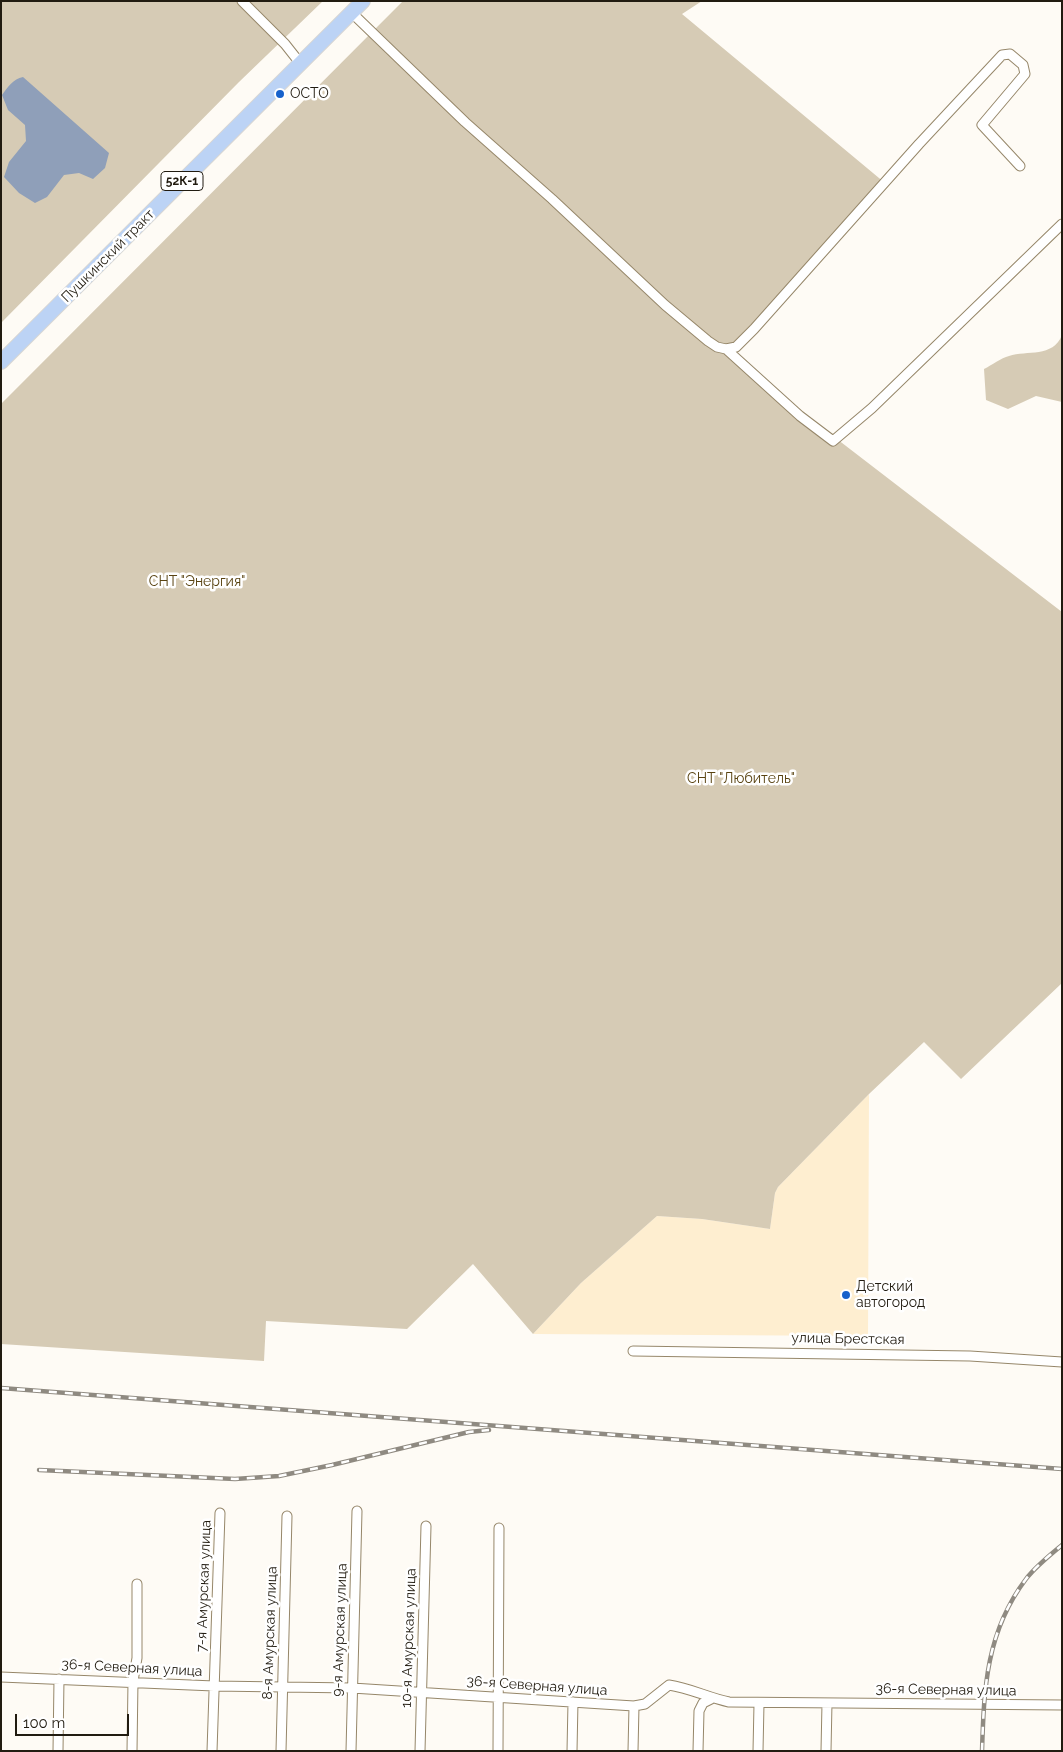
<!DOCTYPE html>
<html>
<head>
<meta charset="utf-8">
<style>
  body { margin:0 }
  #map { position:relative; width:1063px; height:1752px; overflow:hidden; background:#fefbf5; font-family:Raleway,sans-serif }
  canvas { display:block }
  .frame { position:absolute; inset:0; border:2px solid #211b10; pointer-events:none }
  .scale { position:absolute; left:15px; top:1714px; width:114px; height:22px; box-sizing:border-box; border:2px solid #211b10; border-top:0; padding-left:6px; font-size:15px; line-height:18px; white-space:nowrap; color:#211b10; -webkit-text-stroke:4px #fff; paint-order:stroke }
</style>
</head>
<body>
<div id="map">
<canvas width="1063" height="1752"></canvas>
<div class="frame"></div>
<div class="scale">100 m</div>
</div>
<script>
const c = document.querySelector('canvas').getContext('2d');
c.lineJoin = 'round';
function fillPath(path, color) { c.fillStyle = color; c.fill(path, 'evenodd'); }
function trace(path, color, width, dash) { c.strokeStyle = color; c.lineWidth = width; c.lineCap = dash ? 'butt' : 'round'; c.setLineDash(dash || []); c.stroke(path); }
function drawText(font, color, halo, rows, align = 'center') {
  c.font = font + ' Raleway,sans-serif'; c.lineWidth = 5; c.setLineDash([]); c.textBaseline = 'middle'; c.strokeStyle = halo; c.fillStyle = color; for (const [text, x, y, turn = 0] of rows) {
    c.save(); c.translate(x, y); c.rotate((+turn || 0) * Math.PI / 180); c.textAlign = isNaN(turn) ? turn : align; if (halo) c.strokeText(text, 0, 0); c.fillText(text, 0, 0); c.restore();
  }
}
const built = new Path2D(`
  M869,1094l-1,242 -335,-2 48,-51 76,-67 45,3 68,10 5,-36 3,-6z`);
const green = new Path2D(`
  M1,1h322l-84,81 -238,241z
  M403,1h299l-20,13 203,169 -160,170 337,259v371l-101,96 -37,-37 -55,52 -91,93 -3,6 -5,36 -68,-10 -45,-3 -76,67 -48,51 -60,-70 -66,65 -141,-8 -2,40 -263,-17v-940z
  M1062,335v67l-26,-6 -28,13 -22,-9 -2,-31c8,-4 17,-11 25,-13 18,-6 44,2 53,-21z`);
const water = new Path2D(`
  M23,77l86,76 -4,15 -12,11 -14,-6 -15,2 -17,22 -12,6 -16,-10 -15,-16 5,-15 17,-21 -1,-16 -17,-15 -6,-15c6,-8 11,-16 21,-18z`);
const street = new Path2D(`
  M242,1l43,43 15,19
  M352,13l113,109 87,77 113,106 43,36 9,6 9,2 10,-2 18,-18 165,-185 83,-89 8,-1 13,11 2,9 -43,51 38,41
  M726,349l74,67 33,25 39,-33 190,-184
  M633,1351l337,5 92,6
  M1,1677l213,9 138,2 282,18 11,-2 24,-19c21,3 40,13 60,17l333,3
  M58,1751l1,-72
  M132,1751l1,-70 4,-23v-74
  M212,1751l8,-238
  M281,1751l6,-235
  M351,1751l6,-240
  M420,1751l6,-225
  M498,1751l1,-223
  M572,1751l1,-49
  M633,1751l1,-45
  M698,1751l1,-40 4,-8 8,-4
  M758,1751l1,-47
  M826,1751l1,-48`);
const primary = new Path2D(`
  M1,362l362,-361`);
const rail = new Path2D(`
  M1,1388l1061,81
  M39,1470l196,9 44,-3 53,-11 137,-33 20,-2
  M982,1751c2,-63 4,-119 44,-172 9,-12 24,-24 36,-34`);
const markers = [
  [280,94,5,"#1761cb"],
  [846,1295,5,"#1761cb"]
];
const shields = [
  [182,181,42]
];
const shieldNames = [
  ["52К-1",182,181]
];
const poiNames = [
  ["ОСТО",290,94],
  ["Детский",856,1287],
  ["автогород",856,1303]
];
const streetNames = [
  ["Пушкинский тракт",108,256,-45],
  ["улица Брестская",848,1339,1],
  ["7-я Амурская улица",204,1586,-88],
  ["9-я Амурская улица",340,1630,-88],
  ["8-я Амурская улица",270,1633,-88],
  ["10-я Амурская улица",409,1638,-88],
  ["36-я Северная улица",132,1668,3],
  ["36-я Северная улица",537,1686,4],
  ["36-я Северная улица",946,1690,1]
];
const parkNames = [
  ["СНТ \"Энергия\"",197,582],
  ["СНТ \"Любитель\"",741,779]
];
fillPath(built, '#feeed0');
fillPath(green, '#d6cbb5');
fillPath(water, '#8f9fb9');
trace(street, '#96876a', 11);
trace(primary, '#d7d6d4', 16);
trace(street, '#fff', 9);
trace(primary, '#bcd3f5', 14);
trace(rail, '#8f8a81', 4.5);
trace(rail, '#fff', 2.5, [8]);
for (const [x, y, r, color] of markers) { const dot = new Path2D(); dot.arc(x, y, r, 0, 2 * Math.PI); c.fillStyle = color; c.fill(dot); trace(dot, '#fff', 2); }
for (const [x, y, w] of shields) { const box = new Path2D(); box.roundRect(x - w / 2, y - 9.5, w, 19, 4); c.fillStyle = '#fff'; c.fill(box); trace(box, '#211b10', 1); }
drawText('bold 12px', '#211b10', null, shieldNames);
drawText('14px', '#211b10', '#fff', poiNames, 'left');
drawText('14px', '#211b10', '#fff', streetNames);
drawText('14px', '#594311', '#fff', parkNames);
</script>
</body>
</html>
